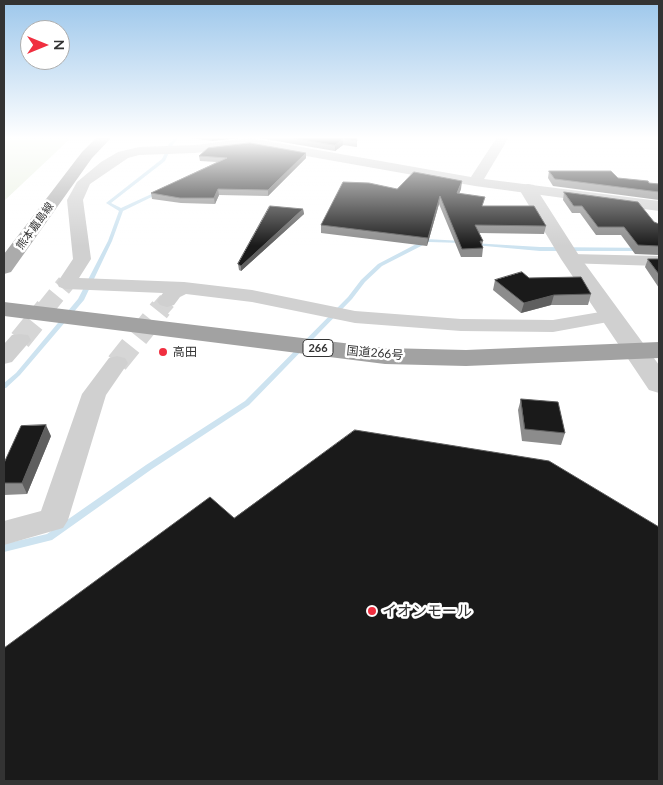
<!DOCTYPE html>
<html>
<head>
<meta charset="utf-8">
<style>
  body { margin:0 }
  #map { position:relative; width:663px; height:785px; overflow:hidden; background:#fff; font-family:Lato,sans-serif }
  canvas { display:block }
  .frame { position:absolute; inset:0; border:5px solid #333; pointer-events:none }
  .north { position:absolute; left:20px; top:20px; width:50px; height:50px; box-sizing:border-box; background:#fff; border:1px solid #adadad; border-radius:50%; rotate:90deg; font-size:14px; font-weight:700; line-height:20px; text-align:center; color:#333 }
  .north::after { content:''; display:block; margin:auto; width:18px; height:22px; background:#f02f40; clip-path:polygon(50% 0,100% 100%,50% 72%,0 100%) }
</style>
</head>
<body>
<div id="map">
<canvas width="663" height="785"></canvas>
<div class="frame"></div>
<div class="north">N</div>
</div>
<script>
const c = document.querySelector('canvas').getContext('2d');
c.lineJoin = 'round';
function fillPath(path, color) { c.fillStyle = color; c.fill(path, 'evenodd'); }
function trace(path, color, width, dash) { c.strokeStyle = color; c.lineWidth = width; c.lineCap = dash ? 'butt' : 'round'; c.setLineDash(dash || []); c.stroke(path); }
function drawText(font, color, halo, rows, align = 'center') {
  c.font = font + ' Lato,"Noto Sans JP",sans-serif'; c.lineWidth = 5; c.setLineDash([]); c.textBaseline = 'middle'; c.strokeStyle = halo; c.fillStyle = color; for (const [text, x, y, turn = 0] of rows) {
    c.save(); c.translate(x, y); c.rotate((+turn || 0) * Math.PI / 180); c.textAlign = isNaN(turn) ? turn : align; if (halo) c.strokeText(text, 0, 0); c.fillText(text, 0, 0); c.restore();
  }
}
const green = new Path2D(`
  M4,137h68l-68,64z`);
const stream = new Path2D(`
  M176,137h4l-7,7 -8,17 -54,42 10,5 37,-17 4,1 -39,19 -11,30 -28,59 -64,75 -14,13h-2v-5l12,-10 62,-74 30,-58 11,-30 -13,-8 56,-44 7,-15z
  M426,239l37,2 2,1 -2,1 -34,-1 -47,24 -17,16 -13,17 -103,106 -97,64 -100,71 -48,12v-8l43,-10 99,-69 99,-64 103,-104 13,-17 17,-16z
  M472,243l68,4 119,1v3h-119l-66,-6 -2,-1z`);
const minorTunnelFar1 = new Path2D(`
  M45,309l21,-26
  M160,309l7,-8`);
const minorTunnel = new Path2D(`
  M20,340l26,-32
  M117,363l44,-55`);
const minor = new Path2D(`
  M497,137h12l-25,42 175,22v10l-184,-25 -225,-40 -55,7 -56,2 -11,3 -38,26 -7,16 8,59 -12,19 105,4 68,8 103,21 106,8 92,1 59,-10 7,2 3,4 -3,4 -66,12 -92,-1 -106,-8 -103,-21 -66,-8 -6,3 -6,8 -7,2 -7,-2 -3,-4 6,-8 -97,-4 -7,-2 -2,-4 16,-24 -6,-59 10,-18 24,-20 17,-10 21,-5 56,-2 55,-7 221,39z
  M571,254l88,2v10l-94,-3 -3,-4 3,-4z
  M20,334l8,1 3,5 -19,22 -8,2v-20l8,-9z
  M117,356l8,2 3,5 -22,32 -38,125 -5,8 -59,17v-24l37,-10 41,-117 27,-36z`);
const tertiary = new Path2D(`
  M528,184l6,1 46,72 79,108v28l-10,-3 -88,-131 -42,-70 3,-4z`);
const primary = new Path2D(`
  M97,137h15l-20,21 -81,114 -7,2v-20l78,-102z`);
const trunk = new Path2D(`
  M4,302l381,46 81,2 193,-8v16l-193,8 -81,-2 -381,-48z`);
const wall = new Path2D(`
  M184,137h63l-35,4z
  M253,137h104v10l-14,-2 -8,6z
  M306,153v5l-38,38 -49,-1 -4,9 -34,-1 -29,-4 -1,-6 66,-31 -17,-1 -1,-5z
  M549,171l69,7 31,5 10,1v16l-106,-14 -5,-8z
  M461,189l-2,5 24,12 63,20 -2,8 -65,-1 4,8 -1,5 1,2 -1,9h-21l-22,-53 -12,42 -106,-13v-8z
  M564,192l95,32v31l-24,-1 -14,-19h-25l-16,-22h-8l-9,-13z
  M303,209l1,5 -63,57 -2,-1 -1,-6z
  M648,259h11v29l-14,-21z
  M529,278l62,16 -3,11h-37l-30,8 -28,-23 2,-10z
  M521,399l44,34 -4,12 -39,-4 -4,-31z
  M51,436l-24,58 -23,1v-32z`);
const shadedWall = new Path2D(`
  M212,137h35l-35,4z
  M343,139v6l-8,6v-6z
  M306,153v5l-38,38v-6z
  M462,181l-1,8 -5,12 1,-8z
  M218,189l1,6 -4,9 -1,-6z
  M440,196l-1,8 -12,42 1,-8z
  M303,209l1,5 -63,57v-5z
  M554,295l-3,10 -30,8 3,-10z
  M46,425l5,11 -24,58 -5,-11z`);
const building = new Path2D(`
  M284,137h73v4l-14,-2 -8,6z
  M250,143l56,10 -38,37 -50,-1 -4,9h-34l-29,-5 76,-35 -28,-2 9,-8z
  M549,171h62l7,7 30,3 1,2 10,1v8l-104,-13z
  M414,172l48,9 -5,12 28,4 -3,9h52l12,20 -71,-1 8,16h-3l3,7 -21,1 -22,-53 -12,42 -107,-13 22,-43 26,1 28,6z
  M564,192l74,10 16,20 5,2v22l-21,-1 -14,-18h-26l-16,-21h-8z
  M270,206l33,3 -62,57 -3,-2z
  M648,259h11v15z
  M522,272l7,6 52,-1 10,17 -37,1 -30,8 -29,-23z
  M521,399l37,3 7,31 -40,-4z
  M46,425l-24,58h-18v-20l17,-37z
  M355,430l194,31 110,66v254h-655v-133l206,-151 24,21z`);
const markers = [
  [163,352,5,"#f02f40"],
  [372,611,5,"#f02f40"]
];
const farStreetnames = [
  ["熊本嘉島線",35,226,-54]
];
const shields = [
  [318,348,30]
];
const shieldNames = [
  ["266",318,348]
];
const poiNames = [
  ["高田",173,352]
];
const streetNames = [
  ["国道266号",375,353,5]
];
const nearPoinames = [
  ["イオンモール",382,611]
];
fillPath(green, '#e9f0e1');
fillPath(stream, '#cde3f0');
trace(minorTunnelFar1, '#d6d6d6', 18, [18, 9]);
trace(minorTunnel, '#d6d6d6', 22, [22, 11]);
fillPath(minor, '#d0d0d0');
fillPath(tertiary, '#d0d0d0');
fillPath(primary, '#ababab');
fillPath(trunk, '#a2a2a2');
fillPath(wall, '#8c8c8c');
fillPath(shadedWall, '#5f5f5f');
fillPath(building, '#1a1a1a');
trace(building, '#5f5f5f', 1);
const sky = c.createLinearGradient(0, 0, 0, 246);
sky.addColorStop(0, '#9dc7eb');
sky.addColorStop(0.56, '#fff');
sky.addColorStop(1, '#ffffff00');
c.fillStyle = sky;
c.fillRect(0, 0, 663, 246);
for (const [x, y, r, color] of markers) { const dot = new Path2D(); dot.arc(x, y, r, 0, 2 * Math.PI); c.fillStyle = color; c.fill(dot); trace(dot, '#fff', 2); }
drawText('11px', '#333', '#fff', farStreetnames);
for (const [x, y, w] of shields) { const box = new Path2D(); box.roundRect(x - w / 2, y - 8.5, w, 17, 4); c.fillStyle = '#fff'; c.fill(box); trace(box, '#333', 1); }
drawText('bold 11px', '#333', null, shieldNames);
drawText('12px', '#333', '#fff', poiNames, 'left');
drawText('12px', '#333', '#fff', streetNames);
drawText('15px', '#333', '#fff', nearPoinames, 'left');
</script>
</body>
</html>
